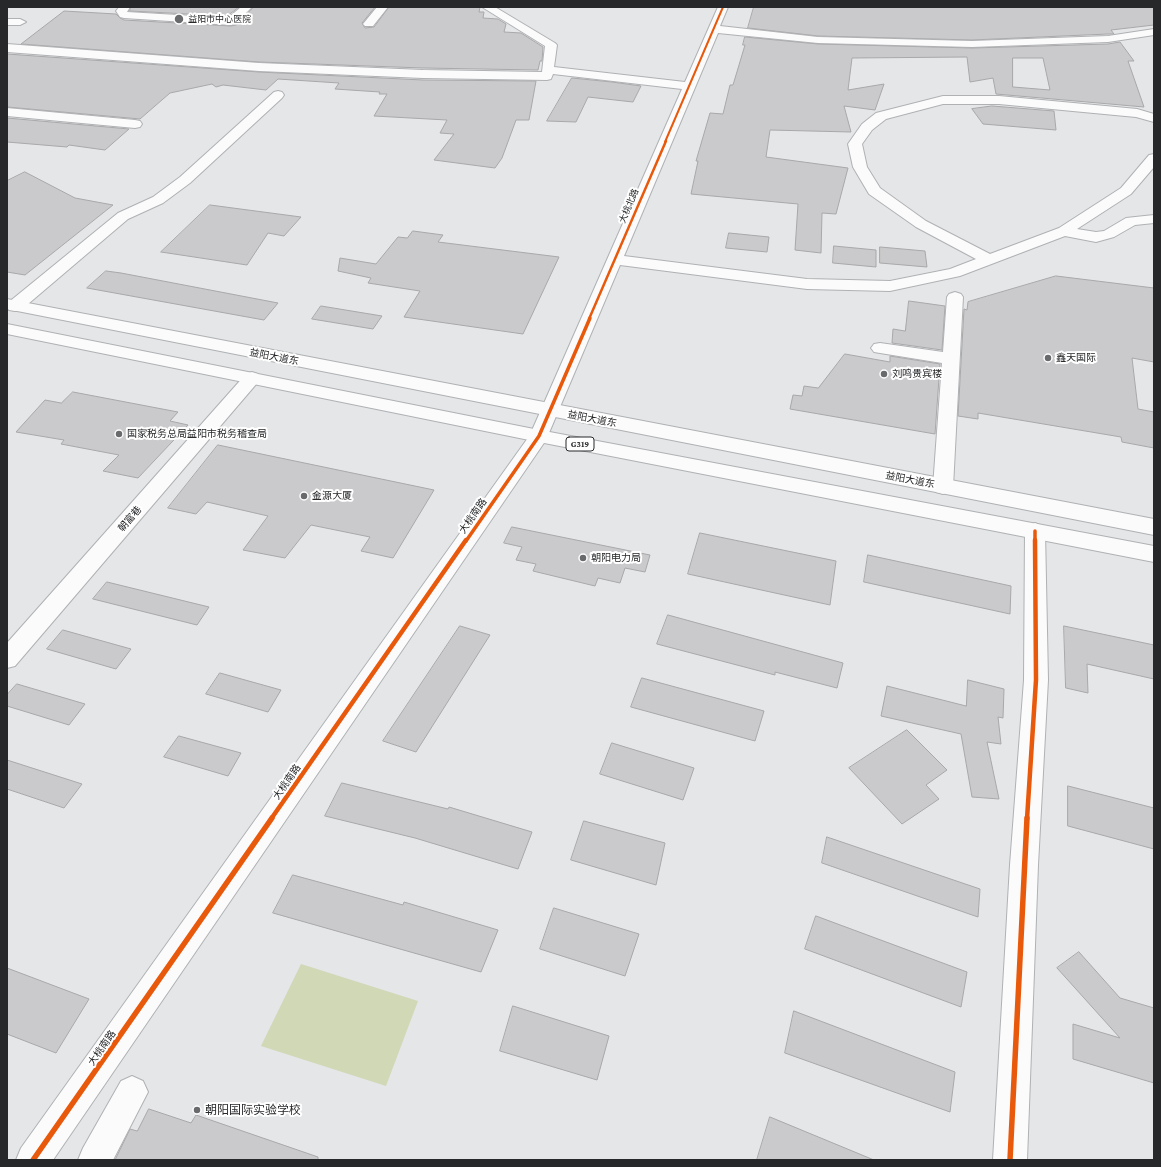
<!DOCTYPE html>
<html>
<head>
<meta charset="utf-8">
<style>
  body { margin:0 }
  #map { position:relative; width:1161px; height:1167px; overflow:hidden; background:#e4e6e8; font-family:"Crimson Pro",serif }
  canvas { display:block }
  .frame { position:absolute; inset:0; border:8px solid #27282a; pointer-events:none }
</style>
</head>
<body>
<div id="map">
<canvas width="1161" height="1167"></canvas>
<div class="frame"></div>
</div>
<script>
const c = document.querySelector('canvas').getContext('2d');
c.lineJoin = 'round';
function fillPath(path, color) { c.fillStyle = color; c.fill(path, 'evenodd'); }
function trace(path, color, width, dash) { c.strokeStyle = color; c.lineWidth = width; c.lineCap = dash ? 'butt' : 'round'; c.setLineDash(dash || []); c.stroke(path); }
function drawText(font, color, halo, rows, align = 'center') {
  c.font = font + ' "Crimson Pro","Noto Sans SC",serif'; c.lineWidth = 4; c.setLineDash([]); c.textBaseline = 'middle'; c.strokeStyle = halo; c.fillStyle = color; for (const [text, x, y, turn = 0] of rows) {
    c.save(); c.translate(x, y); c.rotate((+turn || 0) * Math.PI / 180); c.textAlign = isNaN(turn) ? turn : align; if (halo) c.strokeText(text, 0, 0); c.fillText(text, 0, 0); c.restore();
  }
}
const green = new Path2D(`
  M301,964l117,37 -32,85 -125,-40z`);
const building = new Path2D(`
  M131,7h108l-12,9 -97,-5z
  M254,7h121l-13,16 3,5 9,-1 15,-20h91l-1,5h5l-1,6 15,1 8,5 -2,8 17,1 22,14 -1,14h-2l-2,9 -115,-2 -164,-6 -238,-18 43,-33 52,3 4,4 4,2 107,6 5,-1z
  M754,7h400v18l-43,5 3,4h-6l-136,6 -154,-4 -70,-8z
  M745,37l73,7 154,4 136,-4 12,-2 14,19h-6l16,46 -148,-13 -3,-16 -23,4 -3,-25 -115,1 -4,32 36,-6 -9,26 -31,-4 7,26 -81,-2 -4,27 82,11 -12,46 -14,-1 -1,40 -26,-3 3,-46 -107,-10 7,-33h-2l14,-48 13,1 7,-29h3l12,-40h-2zM1013,58h30l7,32 -37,-3z
  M7,54l252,18 164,8 113,1 -7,39h-13l-14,38 -7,10 -61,-8 20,-26 -14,-1 7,-13 -73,-4 13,-22h-8l1,-2 -45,-3 4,-6 -61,-4 -12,11 -43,-5 -7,2 -4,-3 -42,9 -30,26 -133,-12z
  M572,78l40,4 29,4 -8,16 -45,-5 -12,25 -29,-1z
  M992,106l62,5 2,19 -73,-6 -11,-15z
  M7,118l122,11 -24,21 -36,-5 -2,2 -60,-5z
  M25,172l50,26 38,7 -88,70 -18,-3v-91z
  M210,205l91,12 -17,19 -16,-3 -21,32 -86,-13z
  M413,231l30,4 -5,7 121,15 -36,77 -119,-17 16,-26 -52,-8 3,-5 -33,-7 2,-13 36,6 22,-27 9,1z
  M729,233l40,4 -2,15 -41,-4z
  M834,246l42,4v17l-43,-4z
  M880,247l45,4 2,16 -47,-4z
  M106,271l15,2 157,30 -14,17 -177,-32z
  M1056,276l98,12v74l-22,-4 6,51 16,3v36l-32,-6 -1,-5 -143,-24v6l-20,-3 6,-107 3,1 1,-8z
  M909,301l36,5 -3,44 -50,-7 1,-14 12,2z
  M321,306l61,10 -9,13 -61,-10z
  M845,354l45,8v-6l50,8 -5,70 -145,-25 3,-14 9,1 2,-10 14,2z
  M73,392l105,20 -8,9 18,4 -50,53 -35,-7 16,-16 -58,-11 3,-4 -48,-8 29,-32 16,3z
  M218,445l216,45 -41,68 -32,-7 9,-14 -59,-12 -26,33 -42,-8 25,-34 -61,-14 -11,12 -28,-6z
  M512,527l138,28 -5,17 -20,-4 -5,15 -22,-5 -3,8 -62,-15 3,-7 -20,-4 6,-13 -18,-4z
  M700,533l136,28 -6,44 -142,-31z
  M868,555l143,31 -1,28 -146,-32z
  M107,582l102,25 -12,18 -104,-26z
  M668,615l175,48 -6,25 -62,-16v3l-118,-31z
  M460,626l30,9 -74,117 -33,-11z
  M1064,626l90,19v34l-67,-15 1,29 -22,-5z
  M63,630l68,19 -15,20 -69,-20z
  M220,673l61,17 -13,22 -62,-18z
  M642,678l122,33 -9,30 -124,-34z
  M968,680l36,9 -1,29 -5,-1 3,27 -14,-2 12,57 -27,-2 -11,-63 -80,-18 6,-30 79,20z
  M17,684l68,20 -16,21 -62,-19v-11z
  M907,730l40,40 -21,15 13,14 -37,25 -53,-56z
  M179,736l62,17 -13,23 -64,-19z
  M612,743l82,25 -11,32 -83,-26z
  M7,760l75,24 -18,24 -57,-19z
  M342,783l106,26 1,-2 83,25 -14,37 -103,-31 -90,-22z
  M1068,786l86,22v41l-86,-23z
  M584,821l81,22 -9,42 -85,-25z
  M827,837l153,52 -2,28 -156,-54z
  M293,875l110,30 1,-3 94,28 -17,42 -208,-59z
  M554,908l85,26 -14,42 -85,-27z
  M816,916l151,56 -6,35 -156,-58z
  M1079,952l41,46 34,10v75l-81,-24v-35l47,14 -63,-70z
  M7,968l82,31 -33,54 -49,-19z
  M513,1006l96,30 -12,44 -97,-29z
  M794,1011l161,61 -5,40 -165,-59z
  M149,1109l42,14 5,-8 122,42v3h-203l15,-31 7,2z
  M770,1117l104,43h-117z`);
const minor = new Path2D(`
  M119,7h11l-3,5 101,6 13,-11h11l-17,17 -4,1 -107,-7 -4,-1 -4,-6z
  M377,7h11l-15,19h-8l-2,-2z
  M482,7h13l60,36 2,2 -3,22 131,15 33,-75h10l-8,19 98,11 154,4 136,-5 46,-7v6l-46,7 -136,5 -154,-4 -100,-10 -94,223 183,23 83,2 60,-12 26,-10 -60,-32 -47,-33 -16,-27 -5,-23 14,-20 14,-11 67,-17h56l138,13 17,5v8l-18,-5 -137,-13h-56l-57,15 -14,11 -10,14 5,23 13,21 46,33 64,33 69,-26 62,-40 28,-33 5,-1v13l-23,27 -54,35 19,3 8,-1 22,-13 28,-3v8l-19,2 -21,12 -18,5 -31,-6 -105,40 -70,15 -83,-2 -187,-24 -74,175 -493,720h-37l5,-12 509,-713 152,-346 -129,-15 -2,5 -4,1 -124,-2 -164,-7 -252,-19v-8l252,19 164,7 119,2 3,-26z
  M7,19h13l6,3 -6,3h-13z
  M278,91l4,1 2,3 -2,3 -92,85 -27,20 -35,16 -107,91 -6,1 -6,-1 -2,-4 2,-4 109,-89 35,-16 27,-20 94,-85z
  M7,108l128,12 5,1 2,3 -2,3 -5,1 -128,-12z
  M955,292l6,2 2,3 -10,190 -3,5 -7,2 -7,-2 -3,-5 9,-124 -62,-10 -6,-1 -3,-4 3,-4 6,-1 63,9 4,-55 2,-3z
  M252,372l6,2 3,4 -3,4 -243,284 -8,2v-25l239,-269z
  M1035,523l7,3 3,5 3,149 -10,185 -11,295h-34l17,-295 14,-185 1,-149 3,-5z
  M132,1076l11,5 5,11 -35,68h-35l5,-12 38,-67z`);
const major = new Path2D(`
  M7,299l1147,220v16l-1147,-226z
  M7,324l532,106 615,116v16l-615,-120 -532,-108z`);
const cyclewayFar4 = new Path2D(`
  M665,142l58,-135`);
const cyclewayFar3 = new Path2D(`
  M589,319l77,-178`);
const cyclewayFar2 = new Path2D(`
  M1035,531v10
  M466,541l73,-105 51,-118`);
const cyclewayFar1 = new Path2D(`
  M271,819l195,-279
  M1027,819l9,-139 -1,-140`);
const cycleway = new Path2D(`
  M33,1160l239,-342
  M1010,1160l17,-342`);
const markers = [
  [179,19,5,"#696a6c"],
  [1048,358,4,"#696a6c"],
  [884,374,4,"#696a6c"],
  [119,434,4,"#696a6c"],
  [304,496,4,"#696a6c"],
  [583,558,4,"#696a6c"],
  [197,1110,4,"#696a6c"]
];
const farPoinames = [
  ["益阳市中心医院",188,19]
];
const farStreetnames = [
  ["大桃北路",629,206,-67]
];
const shields = [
  [580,444,28]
];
const shieldNames = [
  ["G319",580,444]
];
const streetNames = [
  ["益阳大道东",274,357,11],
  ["益阳大道东",592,419,11],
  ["益阳大道东",910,480,11],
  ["大桃南路",473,516,-55],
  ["朝富巷",130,519,-49],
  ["大桃南路",287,782,-55],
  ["大桃南路",102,1048,-55]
];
const poiNames = [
  ["鑫天国际",1056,358],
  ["刘鸣贵宾楼",892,374],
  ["国家税务总局益阳市税务稽查局",127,434],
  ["金源大厦",312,496],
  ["朝阳电力局",591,558]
];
const nearPoinames = [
  ["朝阳国际实验学校",205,1110]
];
fillPath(green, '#d0d8b6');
fillPath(building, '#cac9cb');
trace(building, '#a8a7a9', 1);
trace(minor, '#afb1b3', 2);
trace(major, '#afb1b3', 2);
fillPath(minor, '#fbfbfc');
fillPath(major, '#fbfbfc');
trace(cyclewayFar4, '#e8590c', 2);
trace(cyclewayFar3, '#e8590c', 2.5);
trace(cyclewayFar2, '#e8590c', 3.5);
trace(cyclewayFar1, '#e8590c', 4.5);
trace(cycleway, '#e8590c', 5.5);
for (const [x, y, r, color] of markers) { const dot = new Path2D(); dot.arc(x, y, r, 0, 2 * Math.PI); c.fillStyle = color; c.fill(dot); trace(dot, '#fff', 1.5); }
drawText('9px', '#27282a', '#fff', farPoinames, 'left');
drawText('9px', '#27282a', '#fff', farStreetnames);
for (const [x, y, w] of shields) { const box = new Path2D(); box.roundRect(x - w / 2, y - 7, w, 14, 3); c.fillStyle = '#fff'; c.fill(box); trace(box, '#27282a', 1); }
drawText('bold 9px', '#27282a', null, shieldNames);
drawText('10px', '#27282a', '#fff', streetNames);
drawText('10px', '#27282a', '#fff', poiNames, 'left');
drawText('12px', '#27282a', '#fff', nearPoinames, 'left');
</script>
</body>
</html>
